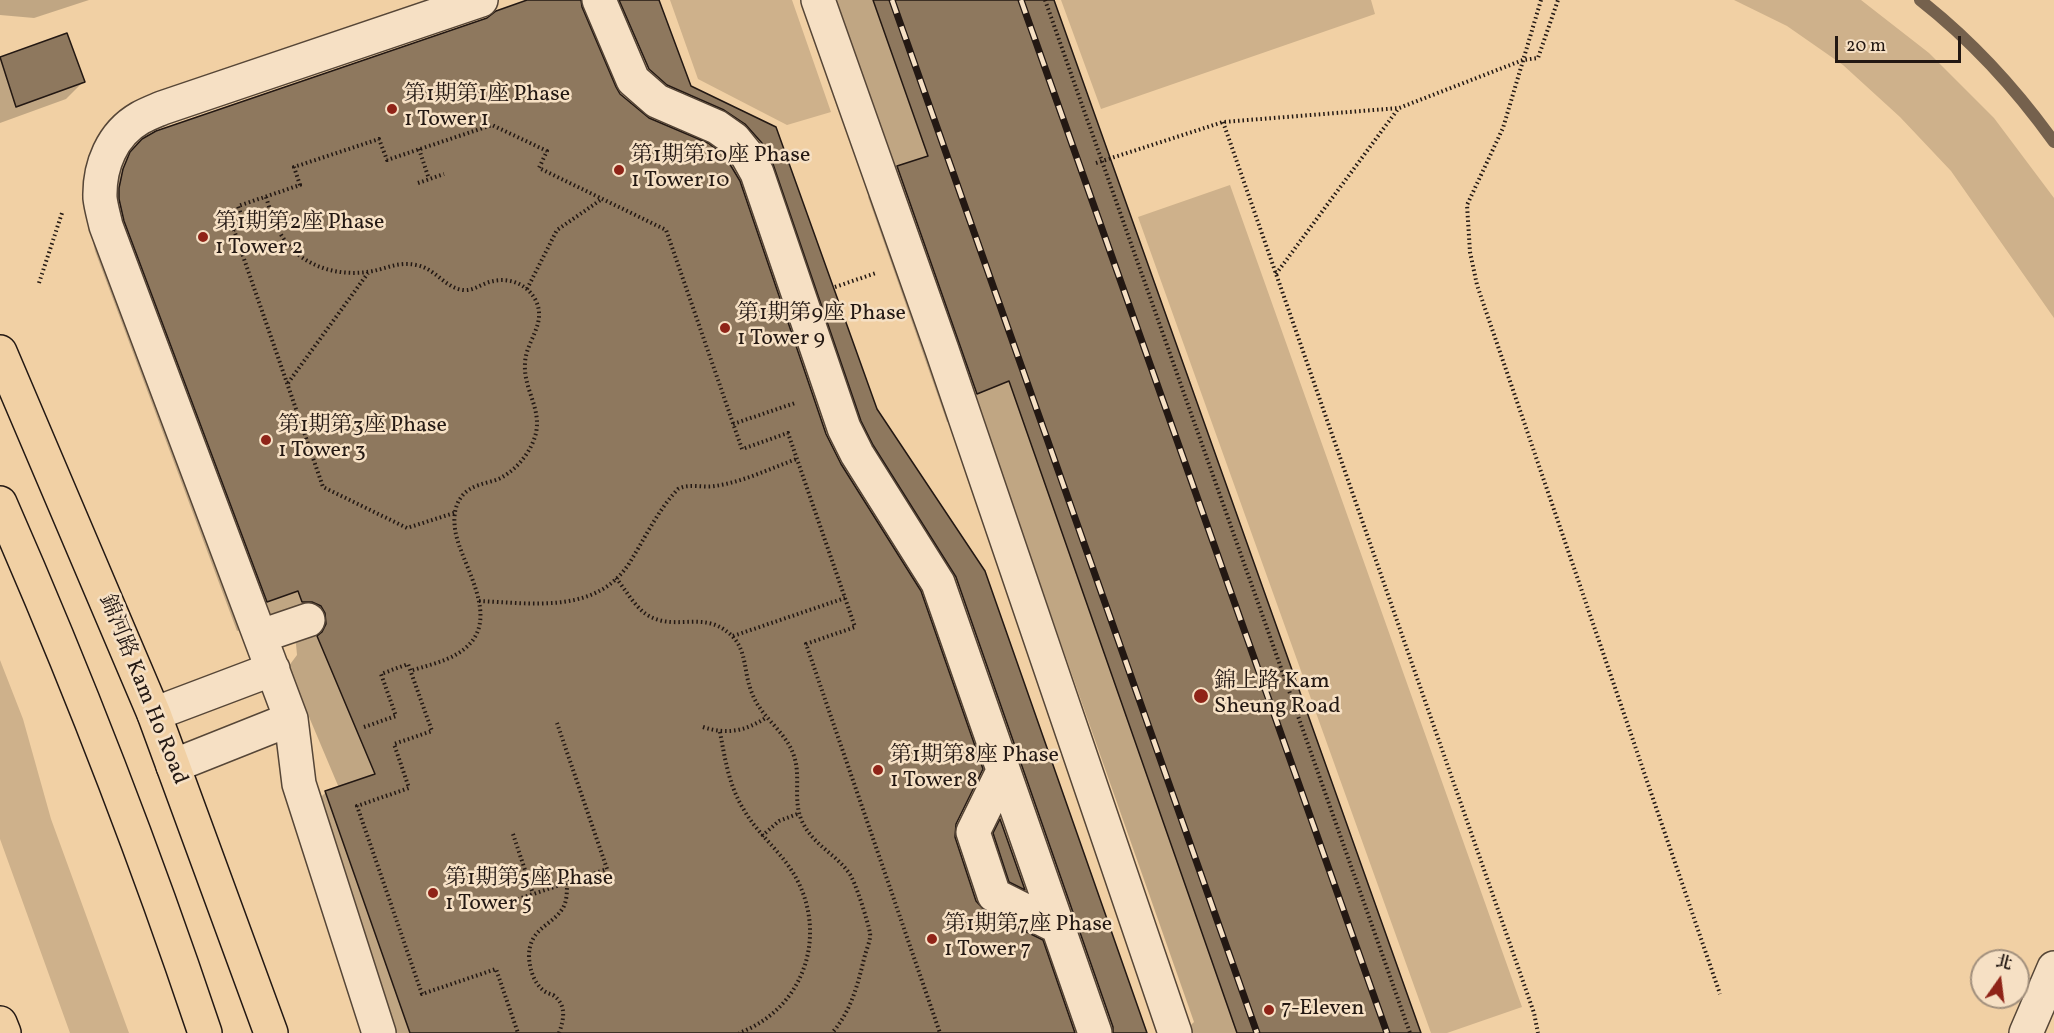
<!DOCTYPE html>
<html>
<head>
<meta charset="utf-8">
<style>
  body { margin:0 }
  #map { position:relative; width:2054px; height:1033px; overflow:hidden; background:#f1d0a4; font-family:Vollkorn,"Noto Serif TC",serif }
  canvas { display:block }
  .north { position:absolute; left:1970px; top:949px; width:60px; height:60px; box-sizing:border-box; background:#f6e0c4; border:2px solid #a2907d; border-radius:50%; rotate:14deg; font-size:16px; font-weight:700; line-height:24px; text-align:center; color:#231813 }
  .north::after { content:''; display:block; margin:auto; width:21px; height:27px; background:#8f2418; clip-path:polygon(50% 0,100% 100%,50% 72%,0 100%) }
  .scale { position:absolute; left:1835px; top:36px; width:126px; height:27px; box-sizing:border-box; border:3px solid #231813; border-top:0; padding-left:8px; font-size:18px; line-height:21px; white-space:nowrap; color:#231813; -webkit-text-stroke:4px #f6e0c4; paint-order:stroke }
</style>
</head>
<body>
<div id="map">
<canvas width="2054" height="1033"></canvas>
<div class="north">北</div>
<div class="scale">20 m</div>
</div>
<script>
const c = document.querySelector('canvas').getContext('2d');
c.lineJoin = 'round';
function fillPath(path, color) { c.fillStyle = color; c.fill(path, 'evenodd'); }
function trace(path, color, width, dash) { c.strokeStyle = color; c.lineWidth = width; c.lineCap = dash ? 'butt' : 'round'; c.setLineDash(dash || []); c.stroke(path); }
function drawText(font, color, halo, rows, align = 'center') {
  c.font = font + ' Vollkorn,"Noto Serif TC",serif'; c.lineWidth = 5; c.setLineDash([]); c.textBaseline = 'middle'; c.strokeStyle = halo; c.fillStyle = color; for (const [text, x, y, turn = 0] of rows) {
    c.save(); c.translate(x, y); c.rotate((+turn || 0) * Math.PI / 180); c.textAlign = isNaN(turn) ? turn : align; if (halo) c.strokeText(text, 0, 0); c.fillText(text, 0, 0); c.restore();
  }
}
const green = new Path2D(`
  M670,0h122l39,112 -44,13 -89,-46z
  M1061,0h310l4,14 -274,95z
  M1734,0h127l68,53 65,65 60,80v120l-103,-147 -51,-54 -57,-52 -56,-39z
  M1230,185l292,822 -75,26h-16l-293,-816z
  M0,660l23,59 28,100 78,214h-59l-70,-194z`);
const shadow = new Path2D(`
  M0,0h89l-55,18 -34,-3z
  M532,0h126l32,87 85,41 100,282 109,162 162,461h-776l-74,-211 30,-30 13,-4 -51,-121 9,-12 -1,-11 -5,-8 -23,-16 -31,11 -142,-380 -5,-23 22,-57 31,-30 345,-122zM982,767l19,54 -31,31 -7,13 -9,-28 1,-14zM1024,888l19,54 -48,-24z
  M832,0h220l367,1033h-237l12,-11 -215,-612 -32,12 -79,-225 26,-26z
  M66,35l17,47 -17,17 -66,24v-64z`);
const stream = new Path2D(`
  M1920,0c51,40 96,89 134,142`);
const building = new Path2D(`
  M527,0h54l1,7 34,80 4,7 29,24 59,25 13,10 10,13 9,15 86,253 15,30 80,127 62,178 -27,55 -1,13 21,64 10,11 57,28 32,93h-665l-85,-242 50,-17 -58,-138 5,-4 4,-8 -1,-11 -4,-7 -9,-4h-10l-4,-11 -31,11 -143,-381 -5,-22v-11l4,-19 7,-17 12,-13 14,-8 331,-113 9,-7z
  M619,0h40l32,86 85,41 101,282 108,162 162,462h-34v-6l-157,-450 -83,-132 -12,-24 -88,-257 -11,-21 -17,-19 -21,-14 -57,-25 -18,-16z
  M873,0h181l367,1033h-184l-228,-652 -32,13 -80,-228 31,-10z
  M67,33l18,49 -69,25 -16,-50z
  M1000,819l25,71 -16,-8 -16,-49z`);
const path = new Path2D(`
  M1045,0l365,1033
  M1541,0l-38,128 -36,77 3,47 7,33 243,709
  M1223,122l311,891 4,20
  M419,149l10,30
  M1096,163l127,-41 176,-14 124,-48 15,-2 20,-58
  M418,183l26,-9
  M266,197c5,16 10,32 20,45 19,25 52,34 81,30 17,-2 30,-11 49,-7 19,3 29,23 47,25 8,1 14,-3 21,-6 18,-8 40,-4 51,15 13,24 -9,41 -10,64 -2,29 21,49 8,79 -6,14 -16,26 -29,34 -7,5 -17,6 -25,9 -28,9 -28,37 -20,60 13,37 42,83 -2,109 -13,8 -32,12 -47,17
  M1276,274l122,-165
  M39,283l23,-70
  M835,287l41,-14
  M527,289l30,-59 45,-31
  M288,383l80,-110
  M733,424l62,-21
  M454,513l-47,15 -84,-41 -89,-257 11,-4 -7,-20 62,-21 -6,-18 85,-28 8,21 105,-35 55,26 -8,17 127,62 76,219 46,-16 67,194 -49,17 134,389
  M616,578c10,12 19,30 33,38 29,16 57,-8 85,22 13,15 10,37 18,55 9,25 34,38 42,63 7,21 -1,42 7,63 11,26 33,33 48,54 6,7 19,49 21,60 1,6 -3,15 -5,22 -7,28 -13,55 -33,78
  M479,601c52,2 118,14 151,-39 15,-24 28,-52 48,-73 11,-6 25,-1 37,-3 28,-4 56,-18 82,-27
  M733,636l112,-38
  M364,727l32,-11 -15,-42 27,-10 24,67 -38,13 15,44 -52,18 65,188 74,-25 22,64
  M703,727c24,8 43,4 64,-10
  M720,732c5,27 9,54 24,78 13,23 34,39 48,61 38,60 14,137 -53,162
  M513,834l20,60
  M762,836l17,-15 21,-8
  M492,908l115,-39 -50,-146
  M559,1033c5,-14 8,-28 -6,-38 -3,-1 -6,-2 -9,-4 -10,-8 -14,-21 -15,-33 -1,-31 25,-32 35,-52 3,-7 3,-15 3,-23`);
const minor = new Path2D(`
  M599,0l34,80 24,21 60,26 17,12 13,16 10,18 87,255 13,26 81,129 157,450
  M818,0l124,350 233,683
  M261,636l47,-16
  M154,714l119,-45
  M173,766l118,-47
  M1003,771l-30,61 21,63 62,31
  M379,1033l-80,-249 -8,-65 -185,-493c-2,-9 -5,-19 -6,-28 -1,-32 12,-64 40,-80 7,-4 15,-7 22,-10l319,-108
  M2026,1033l28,-65`);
const major = new Path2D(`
  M0,352l154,362 117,319
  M0,503c76,173 145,351 205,530`);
const highway = new Path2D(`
  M0,1023l4,10`);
const rail = new Path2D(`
  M892,0l365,1033
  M1021,0l366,1033`);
const markers = [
  [392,109,6,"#8f2418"],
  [619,170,6,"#8f2418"],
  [203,237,6,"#8f2418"],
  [725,328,6,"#8f2418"],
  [266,440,6,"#8f2418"],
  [1201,696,8,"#8f2418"],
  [878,770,6,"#8f2418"],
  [433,893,6,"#8f2418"],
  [932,939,6,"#8f2418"],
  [1269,1010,6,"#8f2418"]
];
const poiNames = [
  ["第1期第1座 Phase",404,96],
  ["1 Tower 1",404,121],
  ["第1期第10座 Phase",631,157],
  ["1 Tower 10",631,182],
  ["第1期第2座 Phase",215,224],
  ["1 Tower 2",215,249],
  ["第1期第9座 Phase",737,315],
  ["1 Tower 9",737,340],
  ["第1期第3座 Phase",278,427],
  ["1 Tower 3",278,452],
  ["錦上路 Kam",1214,683],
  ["Sheung Road",1214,708],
  ["第1期第8座 Phase",890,757],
  ["1 Tower 8",890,782],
  ["第1期第5座 Phase",445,880],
  ["1 Tower 5",445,905],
  ["第1期第7座 Phase",944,926],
  ["1 Tower 7",944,951],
  ["7-Eleven",1281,1010]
];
const streetNames = [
  ["錦河路 Kam Ho Road",142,690,68]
];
fillPath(green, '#ceb18b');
fillPath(shadow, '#0003');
trace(stream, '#75614d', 12);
fillPath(building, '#8e785e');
trace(building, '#231813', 1.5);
trace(minor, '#564637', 36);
trace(major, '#231813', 36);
trace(highway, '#231813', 36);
trace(path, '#231813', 4, [1.5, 3]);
trace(minor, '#f6e0c4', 33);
trace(major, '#f1d0a4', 33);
trace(highway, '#f1d0a4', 33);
trace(rail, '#231813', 7);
trace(rail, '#f6e0c4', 4.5, [14]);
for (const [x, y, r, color] of markers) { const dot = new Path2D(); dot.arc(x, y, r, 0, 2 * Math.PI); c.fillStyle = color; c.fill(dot); trace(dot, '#f6e0c4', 2); }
drawText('22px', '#231813', '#f6e0c4', poiNames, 'left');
drawText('22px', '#231813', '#f6e0c4', streetNames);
</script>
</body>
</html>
